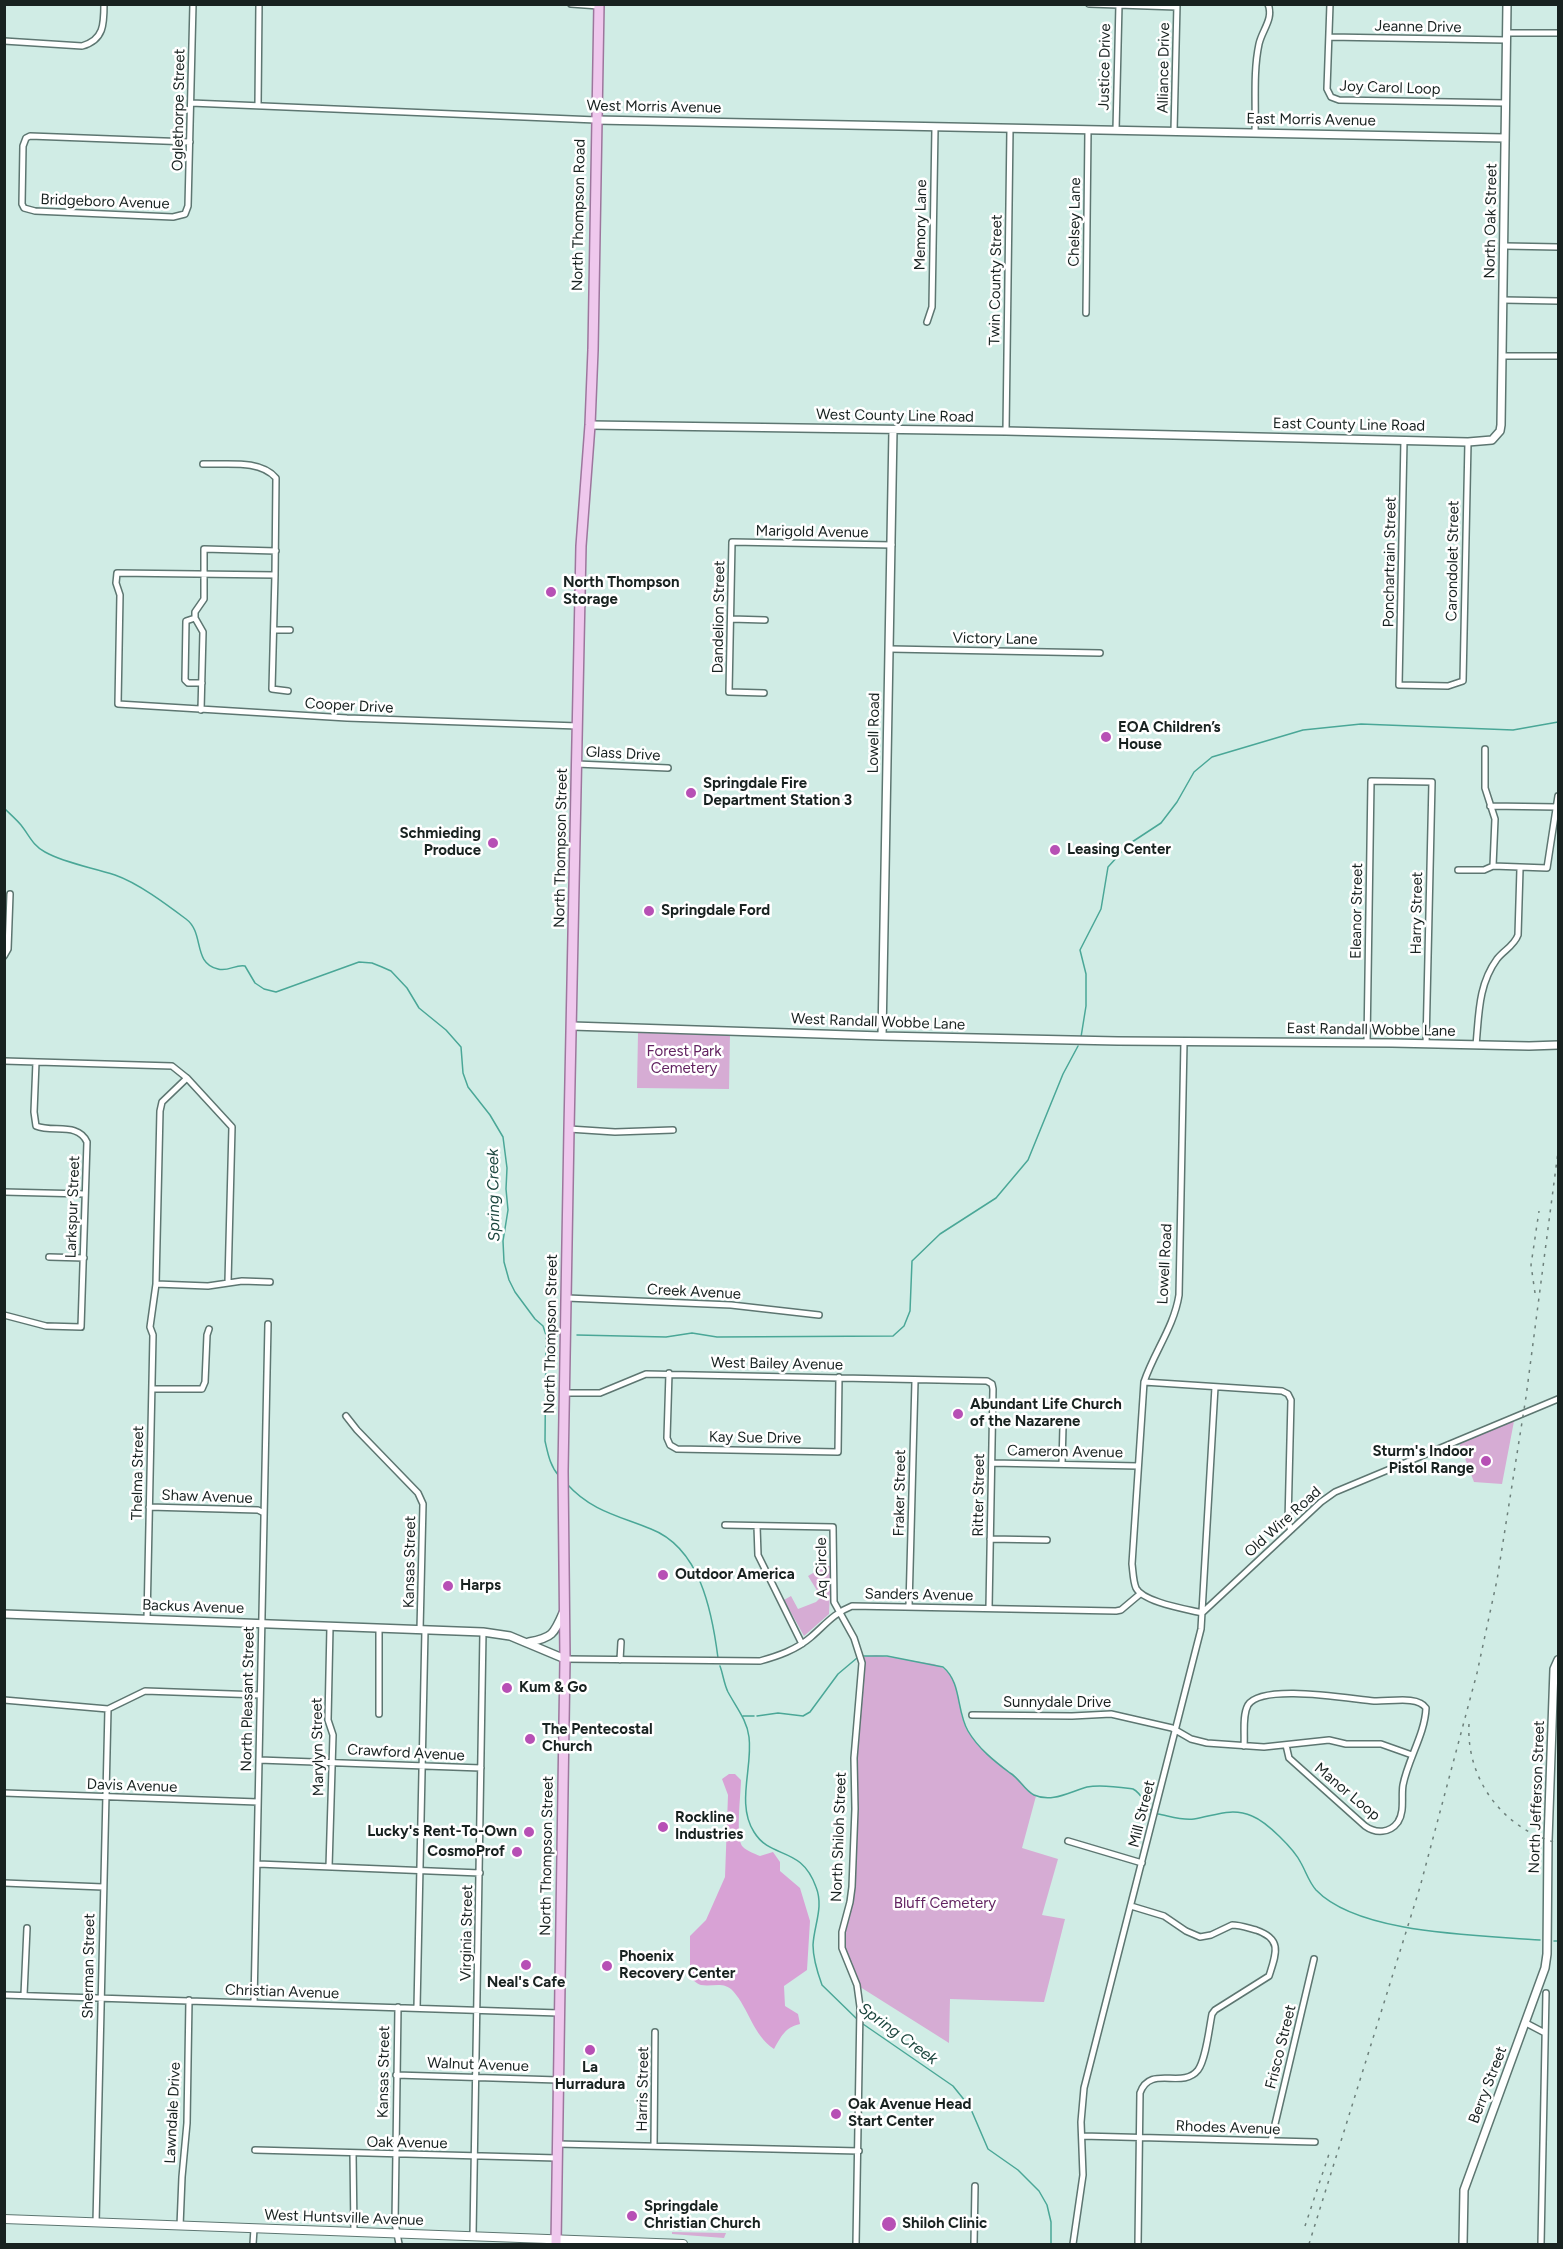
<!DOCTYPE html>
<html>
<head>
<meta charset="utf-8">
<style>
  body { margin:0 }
  #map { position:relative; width:1563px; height:2249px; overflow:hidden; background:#d0ece5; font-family:Figtree,sans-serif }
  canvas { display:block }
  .frame { position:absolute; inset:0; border:6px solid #182220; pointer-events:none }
</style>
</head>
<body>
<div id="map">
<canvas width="1563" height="2249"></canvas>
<div class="frame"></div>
</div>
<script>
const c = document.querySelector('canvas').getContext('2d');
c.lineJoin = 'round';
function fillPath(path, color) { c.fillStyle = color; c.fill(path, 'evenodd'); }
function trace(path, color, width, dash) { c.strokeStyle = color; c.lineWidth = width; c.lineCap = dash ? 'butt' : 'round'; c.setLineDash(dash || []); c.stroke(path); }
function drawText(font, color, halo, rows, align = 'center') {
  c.font = font + ' Figtree,sans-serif'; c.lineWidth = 5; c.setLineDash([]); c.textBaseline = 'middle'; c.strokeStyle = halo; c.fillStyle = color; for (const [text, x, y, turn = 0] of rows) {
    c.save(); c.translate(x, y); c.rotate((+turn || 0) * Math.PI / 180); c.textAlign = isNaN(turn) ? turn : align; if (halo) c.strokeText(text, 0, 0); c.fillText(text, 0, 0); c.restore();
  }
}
const green = new Path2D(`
  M638,1033l92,1 -1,55 -92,-1z
  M1515,1416l-13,68 -28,-2 -16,-42z
  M828,1566h3l-2,48 -25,22 -20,-36 7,-4 7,13 18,-7 5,-5 -13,-21 15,-9v5h5z
  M876,1655l58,9c31,10 20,44 34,68 12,19 31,31 48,45 7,6 11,14 20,19l-14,52 36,11 -16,56 23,4 -21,83 -94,-3 -1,44 -92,-58 -13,-30 -2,-23 8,-30 4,-144 6,-101z
  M672,2232l54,1 -2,5 -52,-4z`);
const forest = new Path2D(`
  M729,1774h6l6,6c0,13 -6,60 2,67 4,4 12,7 17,9l13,-4 7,10v9l20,17 10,33 -3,49 -23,16 1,20 13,8 2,10c-15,3 -19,13 -26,25 -21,-14 -25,-40 -41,-58 -9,-10 -20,-4 -32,-6 -4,-1 -8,-5 -11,-8v-41l16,-16 19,-43 3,-82 -6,-16z`);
const stream = new Path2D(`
  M4,808c6,6 12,11 17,17 8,10 12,21 24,27 22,12 46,15 70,23 23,8 51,29 71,44 19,14 6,44 32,50 10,3 18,-5 27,-3l10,17 9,6 12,3 83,-30 13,1 10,4 9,4 16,17 12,20 27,22 15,17 2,26 5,14 22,28 13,22 4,31 -1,21 2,21 -5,31 1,21 5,18 6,12 20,27 8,7 3,9 -1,106c3,13 5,25 14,35
  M1081,1037l5,-31v-32l-6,-24 21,-41 7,-42 21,-23 32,-21 16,-21 17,-30 18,-15 91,-27 58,-6 152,6 45,-8
  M546,1335l11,1
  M577,1335l89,2 26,-4 25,4 176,-1 11,-10 6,-15 2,-50 28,-27 56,-36 32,-38 35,-86 15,-28
  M567,1484c24,27 52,32 84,45 49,19 61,82 67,129
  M863,1656h24l56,11c19,16 13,43 25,64 10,17 26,30 42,42 9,5 15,18 24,22 18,8 35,-3 53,-8 14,-3 32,0 46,2 10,5 11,16 19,22
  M720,1666c3,8 4,18 8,26 8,15 19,28 21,45 4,30 -13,67 5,95 17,28 47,13 62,55 8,20 -2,38 -3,58 0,13 5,29 9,40l37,36
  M743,1716h11
  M757,1716l21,-3 25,3 7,-4 28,-38 19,-16
  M1158,1814c11,2 25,7 36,5 20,-3 37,-12 58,-3 15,6 42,33 49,47 5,9 8,19 15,27 43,45 165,45 224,50
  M1554,1941h4
  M863,2024l90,62 17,21 18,42 30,21 21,21 8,14 4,17v22`);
const minor = new Path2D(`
  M571,4l28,2
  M1089,4l88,3
  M1330,4l-3,85 4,8 8,3 167,3
  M1507,33h51
  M1329,37l177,3
  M4,41l78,5c22,-6 22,-22 22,-42
  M191,103l405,17
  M258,105l1,-101
  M1116,130l3,-126
  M1174,131l3,-127
  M1255,132c1,-29 -2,-60 4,-88 3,-14 15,-25 9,-40
  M190,142l-160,-6 -4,2 -3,8 -1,58 2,4 11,3 138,6 12,-3 3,-8 5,-202
  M1505,246l53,1
  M1503,300l55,1
  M1086,313l2,-183
  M927,322l5,-15 3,-179
  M1502,356h56
  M1006,431l4,-302
  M1404,440l-5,245 49,1 15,-5 5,-239
  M203,464c23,1 57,-5 73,14l-1,97
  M195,618l-9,3 -1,59 3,3h14
  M731,619l34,1
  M274,630h16
  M890,649l210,4
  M288,691l-16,-2 3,-114 -158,-2 -1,10 4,12 -2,109 229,14 231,8
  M764,693l-35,-1 3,-150 160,3
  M201,710l2,-78 -8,-14v-6l9,-13v-50l72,2
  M1485,749v39l10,31 -2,47
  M577,764l91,4
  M1490,806l67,1
  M1458,870h26l9,-4 54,2 11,-72
  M4,956l4,-7 2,-55
  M1184,1042l-5,253c-5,32 -25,57 -35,87l-12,182c1,7 1,17 4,24 7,14 50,21 66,25
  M1367,1043l4,-262 61,1 -6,262
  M1476,1045c3,-30 2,-60 21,-86 7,-9 17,-13 21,-24l2,-66
  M4,1061l168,5 15,12 45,49 -4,155
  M569,1129l46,3 58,-2
  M4,1192l81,2
  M49,1257l35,1
  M156,1284l52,2 34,-5 28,1
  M567,1298l164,7 88,10
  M4,1315l42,11 35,1 6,-185c-9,-20 -34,-9 -51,-16l-2,-14 2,-50
  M669,1373l-2,65 3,7 7,4 161,3 1,-75
  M1144,1382l138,9 6,3 3,6 -3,122 3,8
  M152,1389h50l3,-7 2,-47 2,-6
  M565,1393h35l46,-19 341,7 5,3 1,5 -4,219
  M346,1416l11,14 61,63 5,11 -3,126
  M992,1463l146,3
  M1062,1464l1,-38
  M149,1507l109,3 6,3
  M725,1525l108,2 1,75 20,36 8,25 -8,95 1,51 -3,78 -2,15 -8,30v16l15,37 3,22 -4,237
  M757,1526l1,29 44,89
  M990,1539l57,1
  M909,1606l6,-225
  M1202,1613l119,-111 14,-10 223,-93
  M147,1619l6,-284 -3,-8 6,-43 4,-173 2,-9 25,-24
  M565,1659l195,2c18,-5 36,-11 51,-24 14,-12 23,-24 41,-31l264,5 5,-1 19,-16
  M620,1660l1,-18
  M4,1700l104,9 37,-18 115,4
  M379,1714v-86
  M972,1715l100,1 39,-2 61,14 19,11 16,4 57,4 65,-7 17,4h35l31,11
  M1244,1746c1,-12 -2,-30 4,-41 14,-22 102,-6 126,-4 14,1 44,-6 52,7 -1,26 -18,51 -23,77 -2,12 2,26 -5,37 -8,11 -22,12 -33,4l-76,-68 -3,-13
  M259,1760l222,8
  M4,1793l254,9
  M1068,1841l74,22
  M258,1864l222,9
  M329,1867l4,-132 -5,-15 2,-93
  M4,1883l99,4
  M1131,1906l33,10 22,15 14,6 11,-2 21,-10c8,0 16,3 24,5 27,9 20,24 13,46l-54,34 -3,4c-3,15 -6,45 -14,56 -16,20 -48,-6 -58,23l-2,151
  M4,1995l555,18
  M24,1995l3,-67
  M254,2003l14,-679
  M398,2007l-3,216 4,21
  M417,2008l8,-378
  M1526,2023l19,10
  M396,2075l162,5
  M1082,2136l233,6
  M1271,2141l43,-182
  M558,2144l301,7
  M654,2146l1,-114
  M255,2150l302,8
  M353,2153l1,79
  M96,2223l12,-514
  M180,2226l2,-49 5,-54 2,-123
  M473,2236l10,-604
  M253,2244l1,-15
  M974,2244l1,-58
  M1073,2244l10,-69 -2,-53 3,-34 117,-459 14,-242
  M1541,2244l5,-251`);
const tertiary = new Path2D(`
  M596,120l909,18
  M590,425l416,6 462,11 24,-2 8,-9 1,-6 6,-421
  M572,1026l310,10 236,5 274,2 137,3 29,-1
  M882,1036l11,-606
  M4,1614l479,18 27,4 55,23
  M529,1642c23,-4 25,-8 34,-29
  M1463,2244l1,-54 81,-222 2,-14 1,-114 6,-171 4,-9`);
const secondary = new Path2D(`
  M4,2219l679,25`);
const primary = new Path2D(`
  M556,2244l9,-585 -2,-188 6,-342 12,-583 9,-121 3,-75 6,-346`);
const rail = new Path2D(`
  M1535,1293l-4,-28 8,-54
  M1469,1724c-3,56 35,106 89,119
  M1305,2226l24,-72
  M1309,2244l111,-357 57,-214 20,-93 29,-183 32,-245`);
const markers = [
  [551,592,6,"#b750b5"],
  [1106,737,6,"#b750b5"],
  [691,793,6,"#b750b5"],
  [493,843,6,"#b750b5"],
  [1055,850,6,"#b750b5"],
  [649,911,6,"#b750b5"],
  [958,1414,6,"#b750b5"],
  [1486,1461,6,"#b750b5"],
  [663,1575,6,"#b750b5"],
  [448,1586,6,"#b750b5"],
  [507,1688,6,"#b750b5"],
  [530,1739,6,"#b750b5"],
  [663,1827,6,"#b750b5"],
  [529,1832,6,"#b750b5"],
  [517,1852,6,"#b750b5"],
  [526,1965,6,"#b750b5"],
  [607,1966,6,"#b750b5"],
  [590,2050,6,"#b750b5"],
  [836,2114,6,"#b750b5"],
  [632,2216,6,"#b750b5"],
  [889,2224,8,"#b750b5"]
];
const streetNames = [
  ["Jeanne Drive",1418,27,1],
  ["Justice Drive",1105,67,-89],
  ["Alliance Drive",1164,68,-89],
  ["Joy Carol Loop",1390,88,2],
  ["West Morris Avenue",654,107,1],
  ["Oglethorpe Street",179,110,-89],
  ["East Morris Avenue",1311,120,1],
  ["Bridgeboro Avenue",105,202,2],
  ["North Thompson Road",579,215,-89],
  ["North Oak Street",1491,221,-89],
  ["Chelsey Lane",1075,222,-89],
  ["Memory Lane",921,225,-89],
  ["Twin County Street",996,280,-89],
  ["West County Line Road",895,416,1],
  ["East County Line Road",1349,425,1],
  ["Marigold Avenue",812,532,1],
  ["Carondolet Street",1453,561,-89],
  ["Ponchartrain Street",1390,562,-89],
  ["Dandelion Street",719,617,-89],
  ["Victory Lane",995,639,1],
  ["Cooper Drive",349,706,3],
  ["Lowell Road",874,733,-89],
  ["Glass Drive",623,754,3],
  ["North Thompson Street",561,848,-89],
  ["Eleanor Street",1357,911,-89],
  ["Harry Street",1417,913,-89],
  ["West Randall Wobbe Lane",878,1022,2],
  ["East Randall Wobbe Lane",1371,1030,1],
  ["Larkspur Street",73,1207,-88],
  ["Lowell Road",1165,1264,-87],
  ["Creek Avenue",694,1292,3],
  ["North Thompson Street",551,1334,-89],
  ["West Bailey Avenue",777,1364,1],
  ["Kay Sue Drive",755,1438,1],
  ["Cameron Avenue",1065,1452,1],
  ["Thelma Street",138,1473,-89],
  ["Fraker Street",900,1493,-89],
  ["Ritter Street",979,1495,-89],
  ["Shaw Avenue",207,1497,2],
  ["Old Wire Road",1283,1522,-42],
  ["Kansas Street",410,1562,-89],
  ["Aq Circle",822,1568,-91],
  ["Sanders Avenue",919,1595,1],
  ["Backus Avenue",193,1607,2],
  ["North Pleasant Street",248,1699,-89],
  ["Sunnydale Drive",1057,1703],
  ["Marylyn Street",318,1747,-91],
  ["Crawford Avenue",406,1753,3],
  ["Davis Avenue",132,1786,2],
  ["Manor Loop",1347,1792,40],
  ["North Jefferson Street",1537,1797,-88],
  ["Mill Street",1142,1814,-76],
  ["North Shiloh Street",839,1837,-88],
  ["North Thompson Street",547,1856,-89],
  ["Virginia Street",467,1933,-89],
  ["Sherman Street",89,1966,-89],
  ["Christian Avenue",282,1992,2],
  ["Frisco Street",1281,2047,-76],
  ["Walnut Avenue",478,2065,2],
  ["Kansas Street",384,2072,-89],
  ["Berry Street",1488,2085,-69],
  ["Harris Street",643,2089,-89],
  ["Lawndale Drive",173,2113,-87],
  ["Rhodes Avenue",1228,2128,2],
  ["Oak Avenue",407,2143,1],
  ["West Huntsville Avenue",344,2218,2]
];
const poiNames = [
  ["North Thompson",563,583],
  ["Storage",563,600],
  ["EOA Children’s",1118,728],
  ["House",1118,745],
  ["Springdale Fire",703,784],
  ["Department Station 3",703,801],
  ["Schmieding",481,834,"right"],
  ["Produce",481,851,"right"],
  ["Leasing Center",1067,850],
  ["Springdale Ford",661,911],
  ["Abundant Life Church",970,1405],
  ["of the Nazarene",970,1422],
  ["Sturm's Indoor",1474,1452,"right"],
  ["Pistol Range",1474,1469,"right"],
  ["Outdoor America",675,1575],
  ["Harps",460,1586],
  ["Kum & Go",519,1688],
  ["The Pentecostal",542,1730],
  ["Church",542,1747],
  ["Rockline",675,1818],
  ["Industries",675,1835],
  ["Lucky's Rent-To-Own",517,1832,"right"],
  ["CosmoProf",505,1852,"right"],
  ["Phoenix",619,1957],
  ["Recovery Center",619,1974],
  ["Neal's Cafe",526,1983,"center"],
  ["La",590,2068,"center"],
  ["Hurradura",590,2085,"center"],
  ["Oak Avenue Head",848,2105],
  ["Start Center",848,2122],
  ["Springdale",644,2207],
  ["Christian Church",644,2224],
  ["Shiloh Clinic",902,2224]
];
const parkNames = [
  ["Forest Park",684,1052],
  ["Cemetery",684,1069],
  ["Bluff Cemetery",945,1904]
];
const waterNames = [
  ["Spring Creek",494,1195,-91],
  ["Spring Creek",898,2034,36]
];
fillPath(green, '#d6acd4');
fillPath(forest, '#d8a2d5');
trace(stream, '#4aa797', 1.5);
trace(minor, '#5d7671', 8);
trace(tertiary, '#5d7671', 10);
trace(secondary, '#5d7671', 10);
trace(primary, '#9d769d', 12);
trace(minor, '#fff', 5);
trace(tertiary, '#fff', 7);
trace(secondary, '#fff', 8);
trace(primary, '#efc8ed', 9);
trace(rail, '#6d807b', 1.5, [3, 6]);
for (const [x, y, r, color] of markers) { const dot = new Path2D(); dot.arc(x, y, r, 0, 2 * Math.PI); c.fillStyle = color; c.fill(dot); trace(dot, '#fff', 2); }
drawText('15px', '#182220', '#fff', streetNames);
drawText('bold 15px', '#182220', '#fff', poiNames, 'left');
drawText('15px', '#622361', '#fff', parkNames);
drawText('italic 16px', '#1c463e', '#fff', waterNames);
</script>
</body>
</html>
